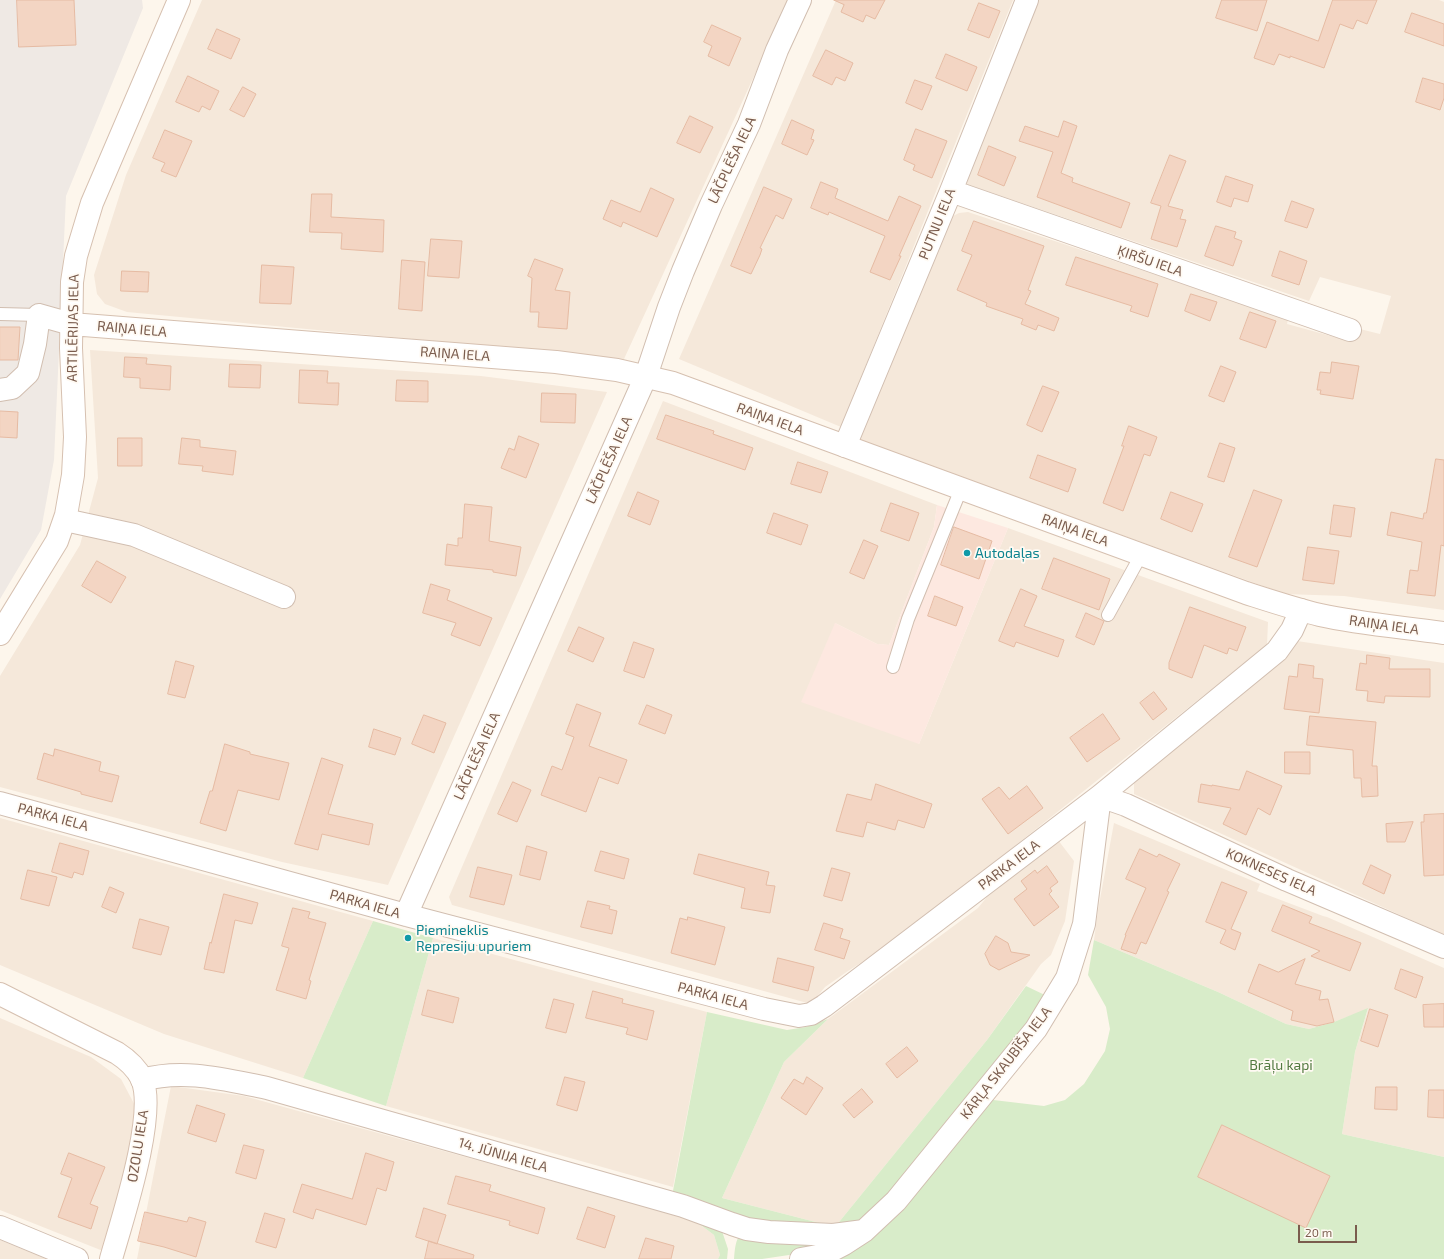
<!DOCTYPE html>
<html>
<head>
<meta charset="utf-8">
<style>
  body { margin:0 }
  #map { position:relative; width:1444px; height:1259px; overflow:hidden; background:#fdf6ec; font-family:"Exo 2",sans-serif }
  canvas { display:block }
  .scale { position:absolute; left:1298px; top:1225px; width:59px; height:18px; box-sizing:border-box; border:2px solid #7a5c4d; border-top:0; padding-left:5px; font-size:12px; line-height:14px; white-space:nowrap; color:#7a5c4d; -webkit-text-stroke:3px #fffaf3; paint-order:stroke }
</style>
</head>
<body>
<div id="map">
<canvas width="1444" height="1259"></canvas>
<div class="scale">20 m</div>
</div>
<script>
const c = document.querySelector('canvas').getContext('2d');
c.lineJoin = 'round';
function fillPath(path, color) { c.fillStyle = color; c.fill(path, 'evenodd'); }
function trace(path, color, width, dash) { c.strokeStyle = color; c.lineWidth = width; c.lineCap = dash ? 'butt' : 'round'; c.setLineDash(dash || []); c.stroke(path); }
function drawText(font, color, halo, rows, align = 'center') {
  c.font = font + ' "Exo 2",sans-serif'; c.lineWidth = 3.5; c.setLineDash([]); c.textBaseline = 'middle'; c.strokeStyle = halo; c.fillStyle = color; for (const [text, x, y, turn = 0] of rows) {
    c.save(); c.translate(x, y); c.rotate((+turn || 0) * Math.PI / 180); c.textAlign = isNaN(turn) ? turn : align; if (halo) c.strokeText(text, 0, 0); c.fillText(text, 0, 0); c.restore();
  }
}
const residential = new Path2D(`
  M202,0h587l-165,359 -497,-47 -22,-8 -8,-10 -3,-19 32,-100z
  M836,0h177l-172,427 -162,-68z
  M1038,0h401l5,2v608l-100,-14 -59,-2 -427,-154 93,-223 8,-4 9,-1 320,107 -1,5 66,18 3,-14 24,6 11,-38 -71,-19 -11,24 -346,-118z
  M90,350l391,26 126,16 -219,493 -106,-23 -282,-75v-111l80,-131 18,-67z
  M663,401l274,104 -3,22 -45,118 -12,-1 -42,-21 84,121 89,-216 260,94 -1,23 -369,294 -50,32 -23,16 -14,17 -359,-99 -3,-8z
  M1297,641l147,22v272l-310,-141v-11l155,-133z
  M0,818l373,103 -70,157 -139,-44 -164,-69z
  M1114,823l146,61 -3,7 66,25 4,1 117,51v189l-102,-23 13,-82 13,-43 -34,13 -25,7 -23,-5 -68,-32 -124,-52 4,-30z
  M1058,840l16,21 -9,60 -14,34 -10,9 -54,76 -152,187 -113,-29 62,-136 44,-43 150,-111 9,-11z
  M433,938l274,74 -34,175 -287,-81z
  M0,1018l91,39 30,22 19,36 -37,136 -103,-41z
  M171,1086l73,10 450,124 20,15 6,20 -2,4h-581z
  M0,1240l46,19h-46z`);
const commercial = new Path2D(`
  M937,505l71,23 -89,216 -118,-42 34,-79 42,21 12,1 45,-118z`);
const industrial = new Path2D(`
  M0,0h142l1,8 -77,188 -12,264 -13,70 -41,69z`);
const green = new Path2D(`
  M373,921l60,17 -47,168 -83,-28z
  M1094,940l124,52 68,32 23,5 25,-7 34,-14 -13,44 -13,82 102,23v102h-614l155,-160 59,7 21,-6 19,-16 21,-33 5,-22 -4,-22 -18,-32z
  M1026,986l23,11 -12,18 -18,23 -22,25 -116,141 -22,20 -12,5h-8c-28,-3 -58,2 -86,-4 -28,-7 -53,-22 -81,-29l35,-184 80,18 19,-3 22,-8 -44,43 -62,136 113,29 152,-187z
  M694,1220l27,8 7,21 -1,10h-9l2,-4 -6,-20z
  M741,1232l81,7 -6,12 -54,8h-28c1,-11 1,-17 7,-27z`);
const building = new Path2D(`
  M17,0h57l2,45 -57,2z
  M834,0h51l-10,19 -9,-4 -3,7 -22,-10 3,-7z
  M1222,0h45l-10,31 -41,-13z
  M1333,0h44l-10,24 -10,-4 -4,9 -13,-5 -16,44 -34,-12v2l-11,-4 -5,11 -20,-7 13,-36 51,19z
  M979,3l21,8 -11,27 -21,-8z
  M1412,13l32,11v22l-39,-14z
  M712,25l29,13 -12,28 -21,-10 4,-10 -8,-4z
  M217,29l23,10 -9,20 -23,-10z
  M826,50l27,13 -8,18 -9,-4 -4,8 -19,-9z
  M946,54l31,13 -10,24 -31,-13z
  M188,76l31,15 -9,19 -8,-4 -3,6 -23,-10z
  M1423,78l21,6v14l-4,12 -24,-8z
  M915,80l17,6 -10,24 -16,-7z
  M243,87l13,7 -12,23 -14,-7z
  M690,116l23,11 -13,26 -23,-10z
  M792,120l22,10 -3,9 3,1 -7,15 -25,-11z
  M1064,121l13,5 -16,47 12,5 -1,4 58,21 -9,25 -84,-31 16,-45 -34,-11 6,-15 33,11z
  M916,129l31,12 -15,37 -19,-8 2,-5 -11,-5z
  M165,130l27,11 -16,36 -15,-6 4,-8 -12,-5z
  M989,146l27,11 -12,29 -26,-11z
  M1170,155l16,6 -18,45 15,4 -3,9 6,1 -9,27 -26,-8 10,-33 -10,-3z
  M1226,176l27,9 -5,17 -14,-4 -3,9 -14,-5z
  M821,182l17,7 -3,9 53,23 11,-25 22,10 -22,50h2l-11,24 -20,-8 15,-36 -56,-24 -1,3 -17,-7z
  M764,187l28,12 -9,20 -7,-4 -16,33 2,1 -2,6 -9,19 -20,-8z
  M651,188l23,11 -17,38 -34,-15 -2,5 -18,-8 8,-19 29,12z
  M312,194h20l-1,23 53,3 -1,32 -42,-3 1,-16 -32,-1z
  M1292,201l22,8 -7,19 -22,-7z
  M974,221l70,25 -16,44 3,1 -6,13 34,14 -5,13 -16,-6 -2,5 -15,-6 2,-5 -37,-13 1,-3 -30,-13 15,-35 -10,-4z
  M1216,226l20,6 -2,6 8,3 -9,25 -28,-10z
  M431,239l31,2 -3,37 -31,-2z
  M1280,251l27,10 -8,24 -27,-9z
  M1076,257l82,27 -10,33 -18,-6 2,-5 -66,-21z
  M535,259l28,10 -8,21 15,2 -3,37 -29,-2 1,-15h-9l2,-34 -4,-2z
  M402,260l23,2 -3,49 -23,-2z
  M262,265l32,2 -3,37 -31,-1z
  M122,271l27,1 -1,20 -27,-1z
  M1191,294l26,8 -7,19 -25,-10z
  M1250,312l26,9 -10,27 -26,-9z
  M0,327h20l-2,33h-18z
  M125,357l22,1 -1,6 25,2 -1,24 -30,-2v-10l-16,-1z
  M1332,362l27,4 -6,33 -33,-5 1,-4h-4l3,-18 10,1z
  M230,364l31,1 -1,23 -31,-1z
  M1221,366l15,6 -12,30 -15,-6z
  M300,370l28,1 -1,12h12l-1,22 -39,-2z
  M397,380l31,1v21l-32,-1z
  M1043,386l16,6 -17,40 -15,-7z
  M542,393l34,1 -1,29 -34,-1z
  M0,411l18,1 -1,26 -17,-1z
  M666,415l48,16 -1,3 40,14 -8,22 -88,-31z
  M1129,426l28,11 -7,19 -6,-2 -21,57 -20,-8 21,-57h-2z
  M519,436l20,8 -13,34 -25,-10 8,-20 5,2z
  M118,438h24v28h-24z
  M182,438l18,2v7l36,4 -3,24 -31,-4 1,-5 -24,-2z
  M1220,443l15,5 -11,34 -16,-5z
  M1038,455l38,14 -8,23 -38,-14z
  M1436,459l8,1v86l-3,-1 -6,51 -28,-3 3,-23 8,1 4,-29 -35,-7 4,-23 32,7 1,-6h2z
  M798,462l30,10 -7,21 -30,-9z
  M1254,490l28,10 -25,67 -28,-10z
  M638,492l21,9 -9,24 -22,-9z
  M1171,492l32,12 -11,28 -31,-13z
  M891,503l28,10 -10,28 -28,-10z
  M465,504l27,3 -3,34 32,6 -5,29 -23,-4v-2l-48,-5 2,-21 11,2v-8h4z
  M1334,505l21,3 -4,29 -21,-3z
  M774,513l34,12 -7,20 -34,-12z
  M954,527l38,14 -13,38 -38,-14z
  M864,540l14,6 -14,33 -14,-6z
  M1308,547l31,4 -5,33 -31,-4z
  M1054,558l56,21 -11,31 -57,-21z
  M97,561l29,16 -15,26 -29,-17z
  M431,584l19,6 -3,10 45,18 -12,28 -29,-11 5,-12 -33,-10z
  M1021,589l16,7 -13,30 40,14 -6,17 -42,-15 -2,5 -15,-6z
  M935,596l28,11 -7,19 -28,-10z
  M1190,607l56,20 -9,24 -8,-3 -2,6 -23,-9 -12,33 -23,-9v-6z
  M1086,613l18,8 -10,24 -18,-8z
  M579,627l25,11 -11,24 -25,-11z
  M634,642l20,7 -10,29 -20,-7z
  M1367,655l23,3 -1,11h41v28l-45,-1 -1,7 -17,-2 1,-10 -12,-1 4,-27 6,1z
  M176,661l18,5 -9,32 -17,-4z
  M1299,664l15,2 -1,12 10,1 -4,34 -35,-4 5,-33 8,1z
  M1154,692l13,17 -14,11 -13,-17z
  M577,704l24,9 -12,33 38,14 -9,24 -19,-7 -13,35 -45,-17 11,-29 10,4 12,-33 -8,-3z
  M647,705l25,10 -7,19 -26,-10z
  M1103,714l17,25 -33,23 -17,-24z
  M424,715l22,8 -12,30 -22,-9z
  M1310,716l66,6 -4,44h5l1,30 -16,1 -1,-19h-7l-1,-28 -46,-5z
  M374,729l27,9 -6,17 -26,-8z
  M225,744l25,8v2l39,9 -10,37 -41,-10 -12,41 -26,-8 10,-32h2z
  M55,749l46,13 -2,9 20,5 -7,26 -31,-8v-2l-44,-13 7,-26 9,3z
  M1285,752h25v22l-25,-1z
  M322,758l21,7 -15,49 45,10 -4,21 -47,-11 -4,16 -23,-6z
  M1247,771l35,15 -12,29 -12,-7 -12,27 -23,-11 8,-16 -33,-6 3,-18 11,2v-1l27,5z
  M513,782l18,8 -14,32 -19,-8z
  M876,784l56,20 -8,24 -26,-8 -3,10 -28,-8 -4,15 -27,-6 11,-37 24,6z
  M1027,786l16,22 -35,26 -26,-35 17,-12 10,12z
  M1444,814v61l-20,1 -3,-54h3v-7z
  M1413,822l-8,20h-18l-1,-18z
  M60,843l29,8 -6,24 -9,-3 -2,6 -20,-6z
  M527,846l20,6 -7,28 -20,-5z
  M1140,849l17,8 2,-3 21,10 -13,27 2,1 -23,52 -5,-2 -5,12 -15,-5 5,-14h-1l21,-47 -20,-9z
  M601,851l28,8 -5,20 -29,-8z
  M699,854l70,18 -3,13 9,1 -5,27 -29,-5 4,-20 -51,-14z
  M1371,865l20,10 -7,19 -21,-10z
  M1047,866l11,16 -8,6 2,3 -3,3 10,13 -25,19 -20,-27 13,-10 -6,-8 14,-11 2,3z
  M478,867l34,8 -8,30 -34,-8z
  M832,868l18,5 -8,28 -18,-5z
  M28,870l29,7 -8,29 -28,-7z
  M1222,882l25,10 -16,37 10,4 -6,17 -15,-7 6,-13 -20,-8z
  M110,887l14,6 -8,20 -14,-6z
  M224,894l34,9 -6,21 -17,-4 -11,53 -20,-4 6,-27 1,1z
  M588,901l22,5 -1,3 8,2 -5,23 -31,-7z
  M1283,905l29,12 -3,6 52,20 -11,28 -39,-15 9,-5 -48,-20z
  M293,908l17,4 -2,6 18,5 -17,57 2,1 -5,18 -30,-9 13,-42 -7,-2z
  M688,917l37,10 -10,38 -44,-12 9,-35 7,2z
  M140,919l29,8 -8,28 -28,-7z
  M824,923l19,6 -3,9 10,3 -6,18 -29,-9z
  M996,936l12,7 3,9 19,3 -31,15 -9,-5 -5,-11z
  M778,958l36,9 -6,24 -35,-9z
  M1305,959l-10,25 26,7 -2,9 9,-1 6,23 -17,4 -26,-6 2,-9 -45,-19 11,-28 19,8z
  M1401,969l22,8 -7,21 -21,-9z
  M428,990l31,8 -6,25 -31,-8z
  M593,991l30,8 -1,4 32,8 -7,29 -21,-6 2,-6 -42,-10z
  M554,999l20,5 -8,29 -20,-5z
  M1444,1004v23h-20l-1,-22z
  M1370,1009l18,6 -10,32 -17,-6z
  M907,1047l11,14 -21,17 -11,-14z
  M565,1077l20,5 -8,29 -20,-6z
  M807,1077l16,11 -17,27 -25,-17 13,-19 9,5z
  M1376,1087h21v23l-22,-1z
  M862,1089l11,13 -19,16 -11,-13z
  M1429,1090h15v28l-16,-1z
  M197,1105l28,9 -9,28 -28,-9z
  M1222,1125l108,51 -24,52 -108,-51z
  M244,1145l20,5 -8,29 -20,-6z
  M69,1153l36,14 -15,37 8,3 -7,22 -33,-12 14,-39 -11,-4z
  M366,1153l28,9 -8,29 -9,-3 -11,37 -50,-16 -3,10 -20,-7 9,-28 50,15z
  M456,1176l35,9 -2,6 56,17 -7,26 -29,-9 1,-4 -62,-17z
  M588,1207l27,9 -10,32 -28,-9z
  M424,1208l22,7 -9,29 -21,-7z
  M145,1212l42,10 2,-5 17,5 -10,35 -32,-10 -26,-6z
  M265,1213l20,6 -9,29 -20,-6z
  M646,1238l28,8 -3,13h-32z
  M429,1241l45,14 -1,4h-48z`);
const lane = new Path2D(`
  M0,314l39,1
  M1108,615l33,-60
  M893,667l15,-48 53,-130`);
const street = new Path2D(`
  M951,191l399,139
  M0,390l12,-2 16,-15 7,-29 4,-29 32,9
  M845,446l106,-255 76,-191
  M65,520l69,15 150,62
  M1100,796l26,9 161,75 157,67
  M0,803l406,112 358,94 35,7 12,-2 13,-8 276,-210 177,-145 15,-21 9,-20
  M406,915l240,-539 23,-69 14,-36 28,-66 38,-81 28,-74 23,-50
  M142,1080c42,-12 84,0 125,8l416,118 49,18 15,5 22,3 64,3 31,-4
  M0,1227l77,32
  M801,1259l22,-4 21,-11 20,-13 32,-30 140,-172 31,-51 17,-54 16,-128`);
const secondary = new Path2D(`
  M71,324l485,38 61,8 56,13 573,210c25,8 49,16 74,22 41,9 82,12 124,18
  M0,634l57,-93 9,-26 7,-40 2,-38 -4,-89 1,-66 4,-26 16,-53 87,-203
  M0,994l117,59c11,7 19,14 25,26 15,36 -20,141 -31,180`);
const markers = [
  [967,553,4,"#0f9aa8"],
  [408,938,4,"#0f9aa8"]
];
const streetNames = [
  ["LĀČPLĒŠA IELA",732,160,-65],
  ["PUTNU IELA",937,224,-68],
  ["ĶIRŠU IELA",1150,261,19],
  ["ARTILĒRIJAS IELA",73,328,-89],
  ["RAIŅA IELA",132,329,5],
  ["RAIŅA IELA",455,354,4],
  ["RAIŅA IELA",770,419,20],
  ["LĀČPLĒŠA IELA",609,460,-66],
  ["RAIŅA IELA",1075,530,20],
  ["RAIŅA IELA",1384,625,8],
  ["LĀČPLĒŠA IELA",477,756,-66],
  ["PARKA IELA",53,817,15],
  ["PARKA IELA",1009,865,-37],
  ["KOKNESES IELA",1271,872,24],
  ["PARKA IELA",365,904,16],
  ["PARKA IELA",713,996,15],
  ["KĀRĻA SKAUBĪŠA IELA",1006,1063,-52],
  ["OZOLU IELA",138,1146,-81],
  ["14. JŪNIJA IELA",503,1155,16]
];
const cultureNames = [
  ["Autodaļas",975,553],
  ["Piemineklis",416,930],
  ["Represiju upuriem",416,946]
];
const parkNames = [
  ["Brāļu kapi",1281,1065]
];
fillPath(residential, '#f5e8da');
fillPath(commercial, '#fde8e0');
fillPath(industrial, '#efe9e4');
fillPath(green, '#d8ecc9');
fillPath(building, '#f3d5c3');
trace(building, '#e6bba3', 1);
trace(lane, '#d1beb0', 14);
trace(street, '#d1beb0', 24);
trace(secondary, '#d6c0b0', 24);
trace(lane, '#fff', 12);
trace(street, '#fff', 22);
trace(secondary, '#fff', 22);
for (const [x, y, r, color] of markers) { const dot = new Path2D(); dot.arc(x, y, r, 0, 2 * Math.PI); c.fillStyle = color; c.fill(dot); trace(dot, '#fffaf3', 1.5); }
drawText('14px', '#7a5c4d', '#fffaf3', streetNames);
drawText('14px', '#0d838f', '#fffaf3', cultureNames, 'left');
drawText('14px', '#537a41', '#fffaf3', parkNames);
</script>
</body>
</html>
